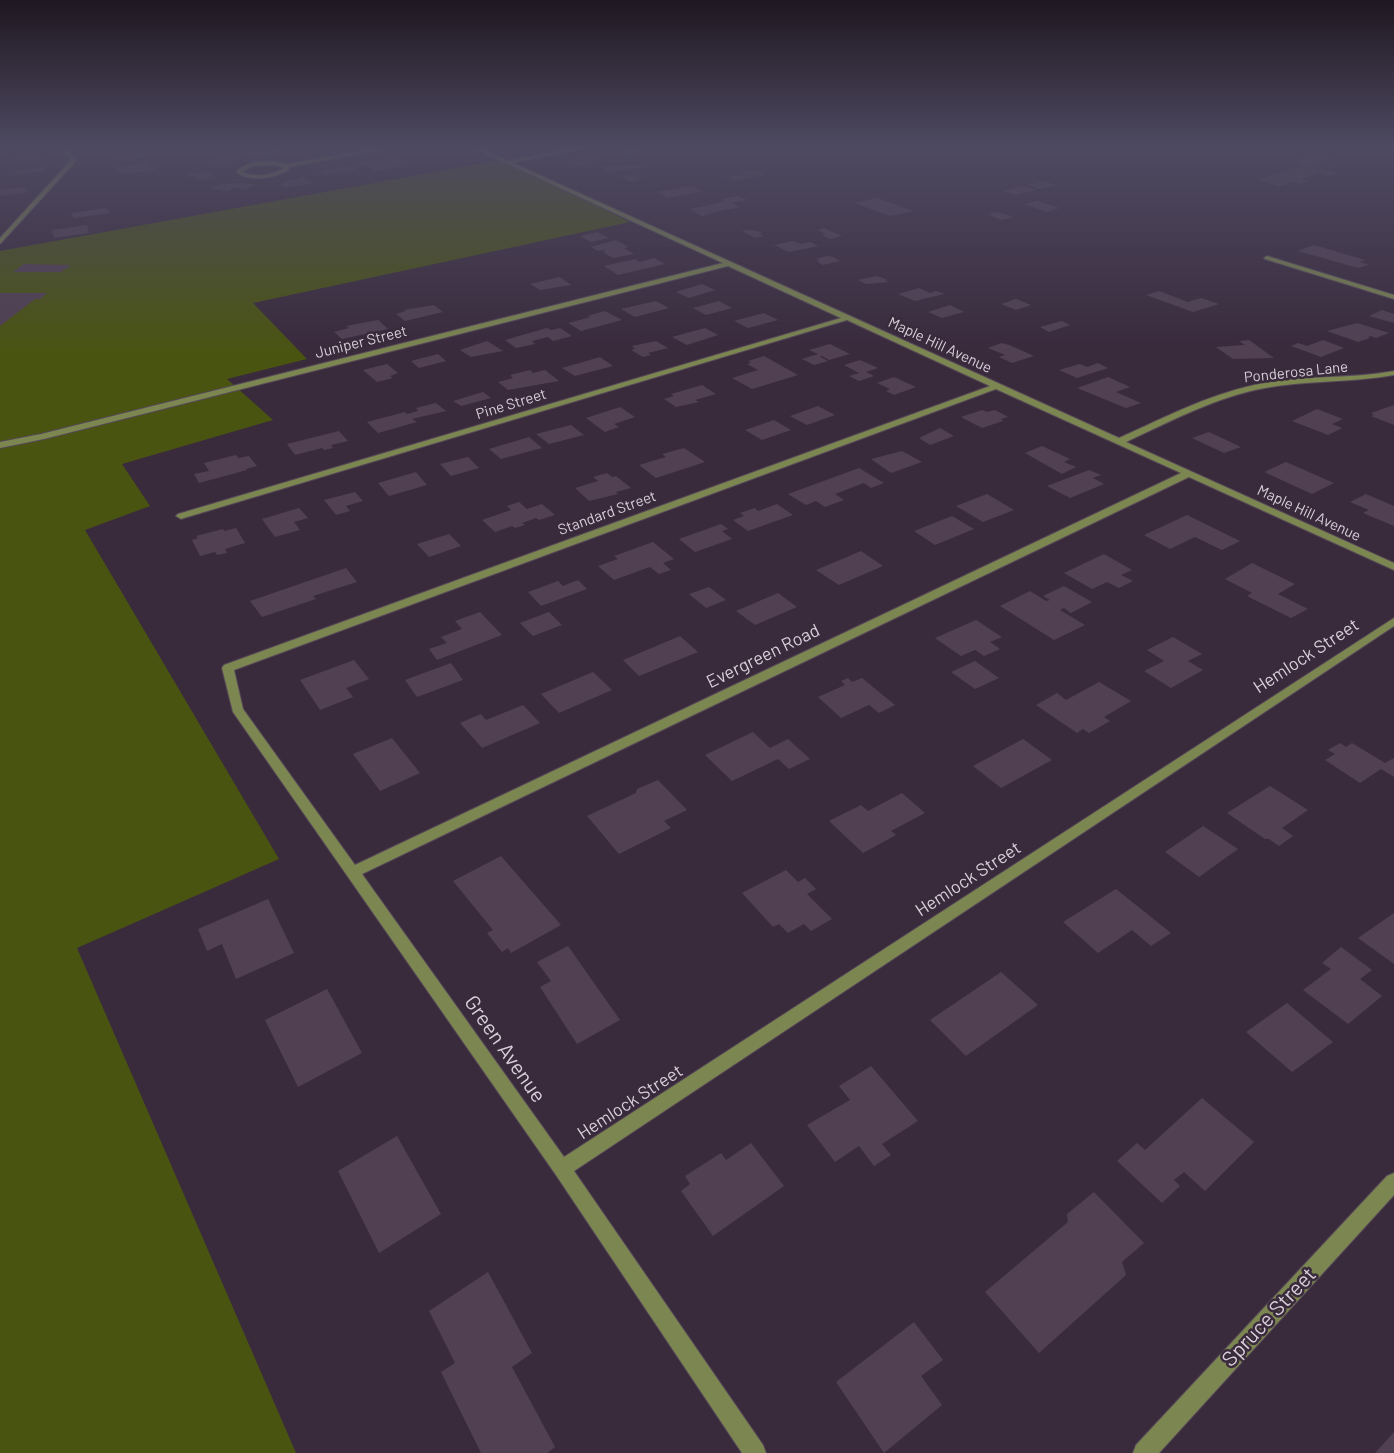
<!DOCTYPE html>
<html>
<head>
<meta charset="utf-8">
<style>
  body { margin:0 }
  canvas { display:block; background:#392a3c }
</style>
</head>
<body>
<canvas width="1394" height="1453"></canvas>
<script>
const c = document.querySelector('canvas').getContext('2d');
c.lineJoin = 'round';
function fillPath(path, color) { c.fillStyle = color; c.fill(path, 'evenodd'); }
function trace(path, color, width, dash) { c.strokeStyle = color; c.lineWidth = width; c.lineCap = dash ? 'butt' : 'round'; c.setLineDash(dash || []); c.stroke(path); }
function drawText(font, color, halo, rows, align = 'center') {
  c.font = font + ' Barlow,sans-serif'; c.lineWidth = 5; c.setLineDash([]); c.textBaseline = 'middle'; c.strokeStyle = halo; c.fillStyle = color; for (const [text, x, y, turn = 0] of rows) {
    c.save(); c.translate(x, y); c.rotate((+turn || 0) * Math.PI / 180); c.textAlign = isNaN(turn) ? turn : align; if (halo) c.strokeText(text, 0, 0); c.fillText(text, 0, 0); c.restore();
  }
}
const green = new Path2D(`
  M501,160l129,62 -377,81 54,56 -80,20 46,41 -151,44 28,42 -65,24 194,329 -202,89 219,505h-296v-1202z`);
const building = new Path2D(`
  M629,148h8l6,3 -15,4 -13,-4z
  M278,149l4,3 -31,5 -5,-4z
  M143,153l3,4 -30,4 -4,-4z
  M38,155l4,5 -16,2 -2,-3 -9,1 -2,-2z
  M597,155l6,3 -12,2 6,3 -22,4 -12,-6z
  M1315,155l17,4 -25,8 31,6 -8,3 -11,-3 -18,6 8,2 -8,3 -8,-2 -13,4 -24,-6 47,-15 -12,-3z
  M225,157l13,2 -19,7 -17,-3z
  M397,158l11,6 -32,7 -20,-8z
  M145,162l11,8 -35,4 -6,-6z
  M634,164l8,3 -30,5 -10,-4 12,-3 6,1z
  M351,166l7,4 -33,5 -7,-4z
  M43,167l3,1v3l-30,4 -1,-4z
  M755,170l11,4 -30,7 -9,-4 19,-3 -5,-2z
  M212,172l3,6 -18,2 -2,-4 -7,1 -1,-3z
  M634,175l10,4 -13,3 -10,-5z
  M304,177l10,6 -29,5 -6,-4z
  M1044,181l13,4 -17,4 -12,-4z
  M236,183l20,1 -10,5 -13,-1 -5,3 -18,-2 11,-5h12z
  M691,186l11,5 -34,7 -11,-6z
  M1023,186l13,4 -20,5 -13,-4z
  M24,187l4,5 -28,4v-6z
  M738,196l10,4 -16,3 8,4 -31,6 2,1 -9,2 -12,-7 36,-8 -5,-2z
  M877,198l37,13 -24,5 -36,-13z
  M1037,201l23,7 -13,4 -23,-8z
  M106,208l4,5 -36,5 -3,-5z
  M998,212l15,5 -11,3 -15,-6z
  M87,225l2,8 -35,5 -2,-8z
  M824,228l18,8 -12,3 -9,-4 5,-1 -9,-4z
  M750,230l8,1 4,2h-3l4,3 -8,2 -13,-7z
  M598,232l11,6 -18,4 -11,-6z
  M616,240l13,7 -5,1 10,6 -21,4 -10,-6 3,-1 -3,-1 -5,1 -7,-4z
  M793,241l8,3 9,-2 8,4 -29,6 -15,-7z
  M1314,245l51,15 -5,2 9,3 -11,3 -60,-17z
  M827,256l6,1 7,4 -17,4 -7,-4h4l-4,-2z
  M654,258l11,6 -47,11 -14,-9 31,-7 4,3z
  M24,264l47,1 -10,7h-48z
  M877,276l11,4h-3l4,2 -23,2 -8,-4z
  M560,277l11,8 -31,5 -10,-6z
  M702,284l13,6 -26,8 -13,-6z
  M919,288l11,5 6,-2 8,3 -29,7 -17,-7z
  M1159,291l29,11 13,-4 18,6 -26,8 -47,-17z
  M0,293h47l-7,6h-5l-35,27z
  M1016,299l15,6 -15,5 -15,-6z
  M656,301l13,7 -34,9 -14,-8z
  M719,301l13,7 -26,7 -13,-7z
  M434,305l9,7 -38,9 -9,-7 10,-3 -2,-1z
  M950,305l14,7 -22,6 -14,-6z
  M1382,310l12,4v9l-25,-7z
  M605,311l17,9 -41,11 -13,-8 23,-6 -4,-1z
  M764,313l14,7 -30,8 -14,-7z
  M378,320l10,9 -46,10 -8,-7 15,-4 -3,-2z
  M1062,321l8,4 -21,7 -9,-5z
  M1357,323l32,10 -13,5 -6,-2 -2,1 2,1 -12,4 -31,-11z
  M547,328l4,2 9,-2 12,8 -19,5 -5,-4 -16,4 3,3 -19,4 -11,-8z
  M705,328l13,7 -31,10 -15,-8z
  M1249,340l25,18 -41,1 -17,-12 29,-2 -6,-4z
  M1323,340l21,8 -23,9 -30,-11 7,-3 9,3z
  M487,341l16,10 -32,6 -11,-7z
  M656,341l12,7 -20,5 3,2 -8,2 -12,-7 4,-1 -3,-3z
  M1002,343l7,2 25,11 -22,7 -13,-6 6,-2 -17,-7z
  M830,344l20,10 -21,6 -7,-4 -2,1 8,4 -14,4 -12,-6 16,-5 -9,-4z
  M438,354l8,7 -27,7 -8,-7z
  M764,356l34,19 -46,14 -20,-11 26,-8 -11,-6 4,-1 -3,-2z
  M600,357l13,9 -38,10 -13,-8z
  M860,360l18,8 -12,4 8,4 -15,5 -10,-5 10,-3 -15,-8z
  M1098,363l10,5 -31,10 -18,-8 21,-6 7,3z
  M387,364l11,9 -8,3 3,2 -16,4 -14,-12z
  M530,370l3,3 12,-3 14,11 -51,9 -10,-8 15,-4 -3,-3z
  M894,377l22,10 -22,8 -8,-4 4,-2 -13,-6z
  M1108,377l22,10 -14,5 25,11 -15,5 -49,-20z
  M702,385l14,9 -21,6 4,2 -23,5 -12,-8 10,-3 -3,-2z
  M483,392l8,6 -30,8 -8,-5z
  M436,403l10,8 -34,8 5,3 -39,11 -11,-11 38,-10 2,2 11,-3 -2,-3z
  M1394,405v20l-23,-9 3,-1 -3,-2z
  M818,406l17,9 -28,10 -17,-9z
  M620,407l15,10 -21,7 5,3 -14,5 -19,-14z
  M1317,409l26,10 -11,5 10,4 -14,7 -36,-14z
  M982,410l5,2 8,-2 13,7 -7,2 2,2 -21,7 -21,-11z
  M774,420l17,10 -29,10 -17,-10z
  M571,425l13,10 -35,9 -13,-10z
  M940,428l14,8 -24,9 -11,-7z
  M339,431l9,10 -17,4 2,3 -9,2 -2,-2 -27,7 -8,-11z
  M1209,432l32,15 -17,6 -32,-15z
  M529,437l13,11 -41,11 -12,-10z
  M1042,446l28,13 -6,3 12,5 -14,7 -37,-21z
  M684,448l21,14 -49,16 -17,-13 27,-8 -4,-3z
  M902,451l20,11 -31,11 -20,-14z
  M236,455l3,3 10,-2 8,10 -11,3 1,1 -48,13 -5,-9 15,-3 -5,-8z
  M468,457l11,11 -28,8 -11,-12z
  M1286,462l48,21 -22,11 -48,-22z
  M859,468l25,15 -13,5 -7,-5 -29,11 9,6 -19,7 -9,-6 -10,4 -18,-11z
  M1089,470l12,5 -8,3 11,6 -34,14 -23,-12z
  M416,472l11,13 -38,11 -11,-13z
  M607,473l5,4 4,-1 15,12 -15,4 2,2 -29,7 -14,-13 23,-7 -5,-4z
  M355,492l8,9 -17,5 4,5 -14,4 -12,-15z
  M987,494l27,16 -31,12 -27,-16z
  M1366,494l28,12v20l-31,-13 6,-3 -19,-8z
  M519,502l8,7 15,-5 13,11 -16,5 -3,-2 -14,5 3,2 -10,3 -3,-2 -17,6 -13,-12 29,-10 -4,-4z
  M777,504l16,11 -45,16 -15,-11 11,-4 -4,-3 15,-5 3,3z
  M299,508l9,10 -14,4 6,8 -25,7 -13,-18z
  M1187,515l53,26 -18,9 -27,-13 -25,12 -26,-14z
  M952,516l22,13 -39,16 -21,-14z
  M721,524l7,5 -6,2 10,8 -37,13 -16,-13z
  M236,528l9,15 -20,6 2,4 -10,2 -2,-3 -15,4 -8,-16 6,-2 -2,-2 27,-7 1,2z
  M449,534l12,12 -32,11 -12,-13z
  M653,542l21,17 -11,4 8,7 -12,4 -9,-7 -36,13 -16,-14 20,-7 -4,-3z
  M861,551l22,15 -44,19 -23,-15z
  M1104,554l28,16 -11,5 12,6 -14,7 -12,-6 -15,7 -28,-16z
  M1252,563l43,21 -17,10 30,15 -17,9 -44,-22 5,-3 -27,-14z
  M346,568l11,14 -44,14 3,3 -54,18 -12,-16z
  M578,580l9,9 -46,17 -13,-14 30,-11 5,5z
  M1064,586l28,16 -21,11 -7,-5 -4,2 25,15 -31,15 -54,-34 30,-15 16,10 4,-1 -7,-4z
  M709,587l17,13 -20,8 -17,-14z
  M778,593l19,14 -42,18 -19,-14z
  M480,612l22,23 -65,25 -8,-11 18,-6 -6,-6 21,-8 -7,-8z
  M549,612l13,13 -29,11 -13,-13z
  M976,620l26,17 -12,5 10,7 -16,7 -9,-6 -14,6 -26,-18z
  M680,636l18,16 -59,24 -16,-16z
  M1173,637l29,17 -14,7 15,9 -32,18 -27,-17 20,-10 -17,-11z
  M354,660l15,19 -23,9 7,9 -33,13 -20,-30z
  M975,661l24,17 -24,11 -24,-17z
  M451,663l12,17 -46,17 -12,-17z
  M593,672l19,18 -53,23 -18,-19z
  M848,678l4,4 10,-4 33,27 -16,8 -10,-8 -28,13 -23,-21 27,-12 -4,-4z
  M1099,682l32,19 -27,16 6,4 -21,12 -6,-4 -6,4 -41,-28 21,-12 9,7z
  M523,705l17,18 -58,25 -22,-25 21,-9 5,6z
  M753,732l17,16 18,-9 22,20 -21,10 -11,-10 -46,22 -27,-26z
  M392,738l28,35 -40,18 -27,-37z
  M1023,739l29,21 -51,28 -28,-22z
  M1340,743l6,4 6,-4 33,20 9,-5v19l-13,-8 -21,14 -35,-23 10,-6 -7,-4z
  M658,780l29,30 -23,11 7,7 -52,26 -32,-38 49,-23 1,-4z
  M1270,786l38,24 -26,18 11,8 -14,10 -10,-7h-4l-38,-26z
  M902,793l23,20 -34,18 5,4 -33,18 -34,-32 32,-16 7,6z
  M1203,826l35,23 -39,28 -34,-25z
  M501,856l60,69 -50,28 -3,-5 -6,4 -15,-19 6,-3 -40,-49z
  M786,870l12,12 7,-4 11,11 -9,5 25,25 -21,12 -7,-7 -16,9 -9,-9 -6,3 -31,-34z
  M1116,889l55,44 -20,13 -19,-16 -34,23 -35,-31z
  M268,899l26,54 -58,26 -14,-35 -15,7 -9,-22z
  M1394,913v51l-36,-26z
  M568,946l52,74 -43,24 -37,-57 11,-6 -14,-19z
  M1341,947l31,23 -12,9 22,17 -34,28 -45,-34 28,-21 -9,-6z
  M1001,972l37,33 -72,51 -36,-36z
  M327,989l35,64 -64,34 -33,-67z
  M1287,1003l46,39 -41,30 -46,-40z
  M871,1066l47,55 -36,23 9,11 -17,11 -15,-20 -24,16 -28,-37 43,-25 -11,-14z
  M1202,1098l52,44 -49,49 -21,-19 -10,8 6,6 -18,17 -45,-42 20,-18 8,7z
  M397,1136l44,78 -62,39 -41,-82z
  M751,1143l33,43 -71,50 -32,-45 9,-7 -5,-8 36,-23 5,7z
  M1094,1192l50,51 -22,19 4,13 -87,78 -54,-61 83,-70 -1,-8z
  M488,1272l44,81 -20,14 43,80 -8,6h-66l-40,-81 14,-9 -26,-52z
  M914,1322l29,38 -22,16 21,29 -58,48 -48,-71z
  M1394,1432v21h-19z`);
const minor = new Path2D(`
  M60,148h5l12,12 -77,84v-6l71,-78z
  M379,148h12l-102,19v3c-15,8 -38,13 -53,2 12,-13 34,-12 50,-8zM276,165l8,3c-12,7 -29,10 -42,4l10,-6z
  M473,148h7l28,13 66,-13h11l-72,15 606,275c47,-21 94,-46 146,-55 42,-8 86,-4 129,-12v4c-43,8 -87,5 -129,13 -49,9 -94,33 -139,54l268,121v7l-205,-93 -827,397 202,283 830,-539v8l-820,545 189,274 3,8h-24l-186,-278 -323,-463 -11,-44 2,-3 766,-279 -143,-66 -663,198 -3,1 -5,-3 2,-2 663,-196 -113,-52 -684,173 -44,9v-6l41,-8 682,-171zM996,389l185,84 -826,392 -112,-156 -9,-39z
  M1267,256l127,39v4l-129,-40 -1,-1z
  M1394,1173v22l-235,258h-26l3,-8 251,-269z`);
const farStreetnames = [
  ["Juniper Street",361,342,-14],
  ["Maple Hill Avenue",940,345,25],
  ["Ponderosa Lane",1296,372,-6],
  ["Pine Street",511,404,-17],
  ["Standard Street",607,513,-20],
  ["Maple Hill Avenue",1309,513,25]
];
const streetNames = [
  ["Evergreen Road",763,656,-26],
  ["Hemlock Street",1306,656,-33],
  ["Hemlock Street",968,879,-33],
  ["Hemlock Street",630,1102,-33]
];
const nearStreetnames = [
  ["Green Avenue",505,1049,55],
  ["Spruce Street",1269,1317,-47]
];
fillPath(green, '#4a5411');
fillPath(building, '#504052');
trace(minor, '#564858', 2);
fillPath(minor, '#7c8650');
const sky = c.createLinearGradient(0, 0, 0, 352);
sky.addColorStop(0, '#1f1721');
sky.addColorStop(0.42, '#4e4a61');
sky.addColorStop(1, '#4e4a6100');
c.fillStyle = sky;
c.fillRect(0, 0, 1394, 352);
drawText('15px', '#d8ced9', '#392a3c', farStreetnames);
drawText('18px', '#d8ced9', '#392a3c', streetNames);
drawText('21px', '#d8ced9', '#392a3c', nearStreetnames);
</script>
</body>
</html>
